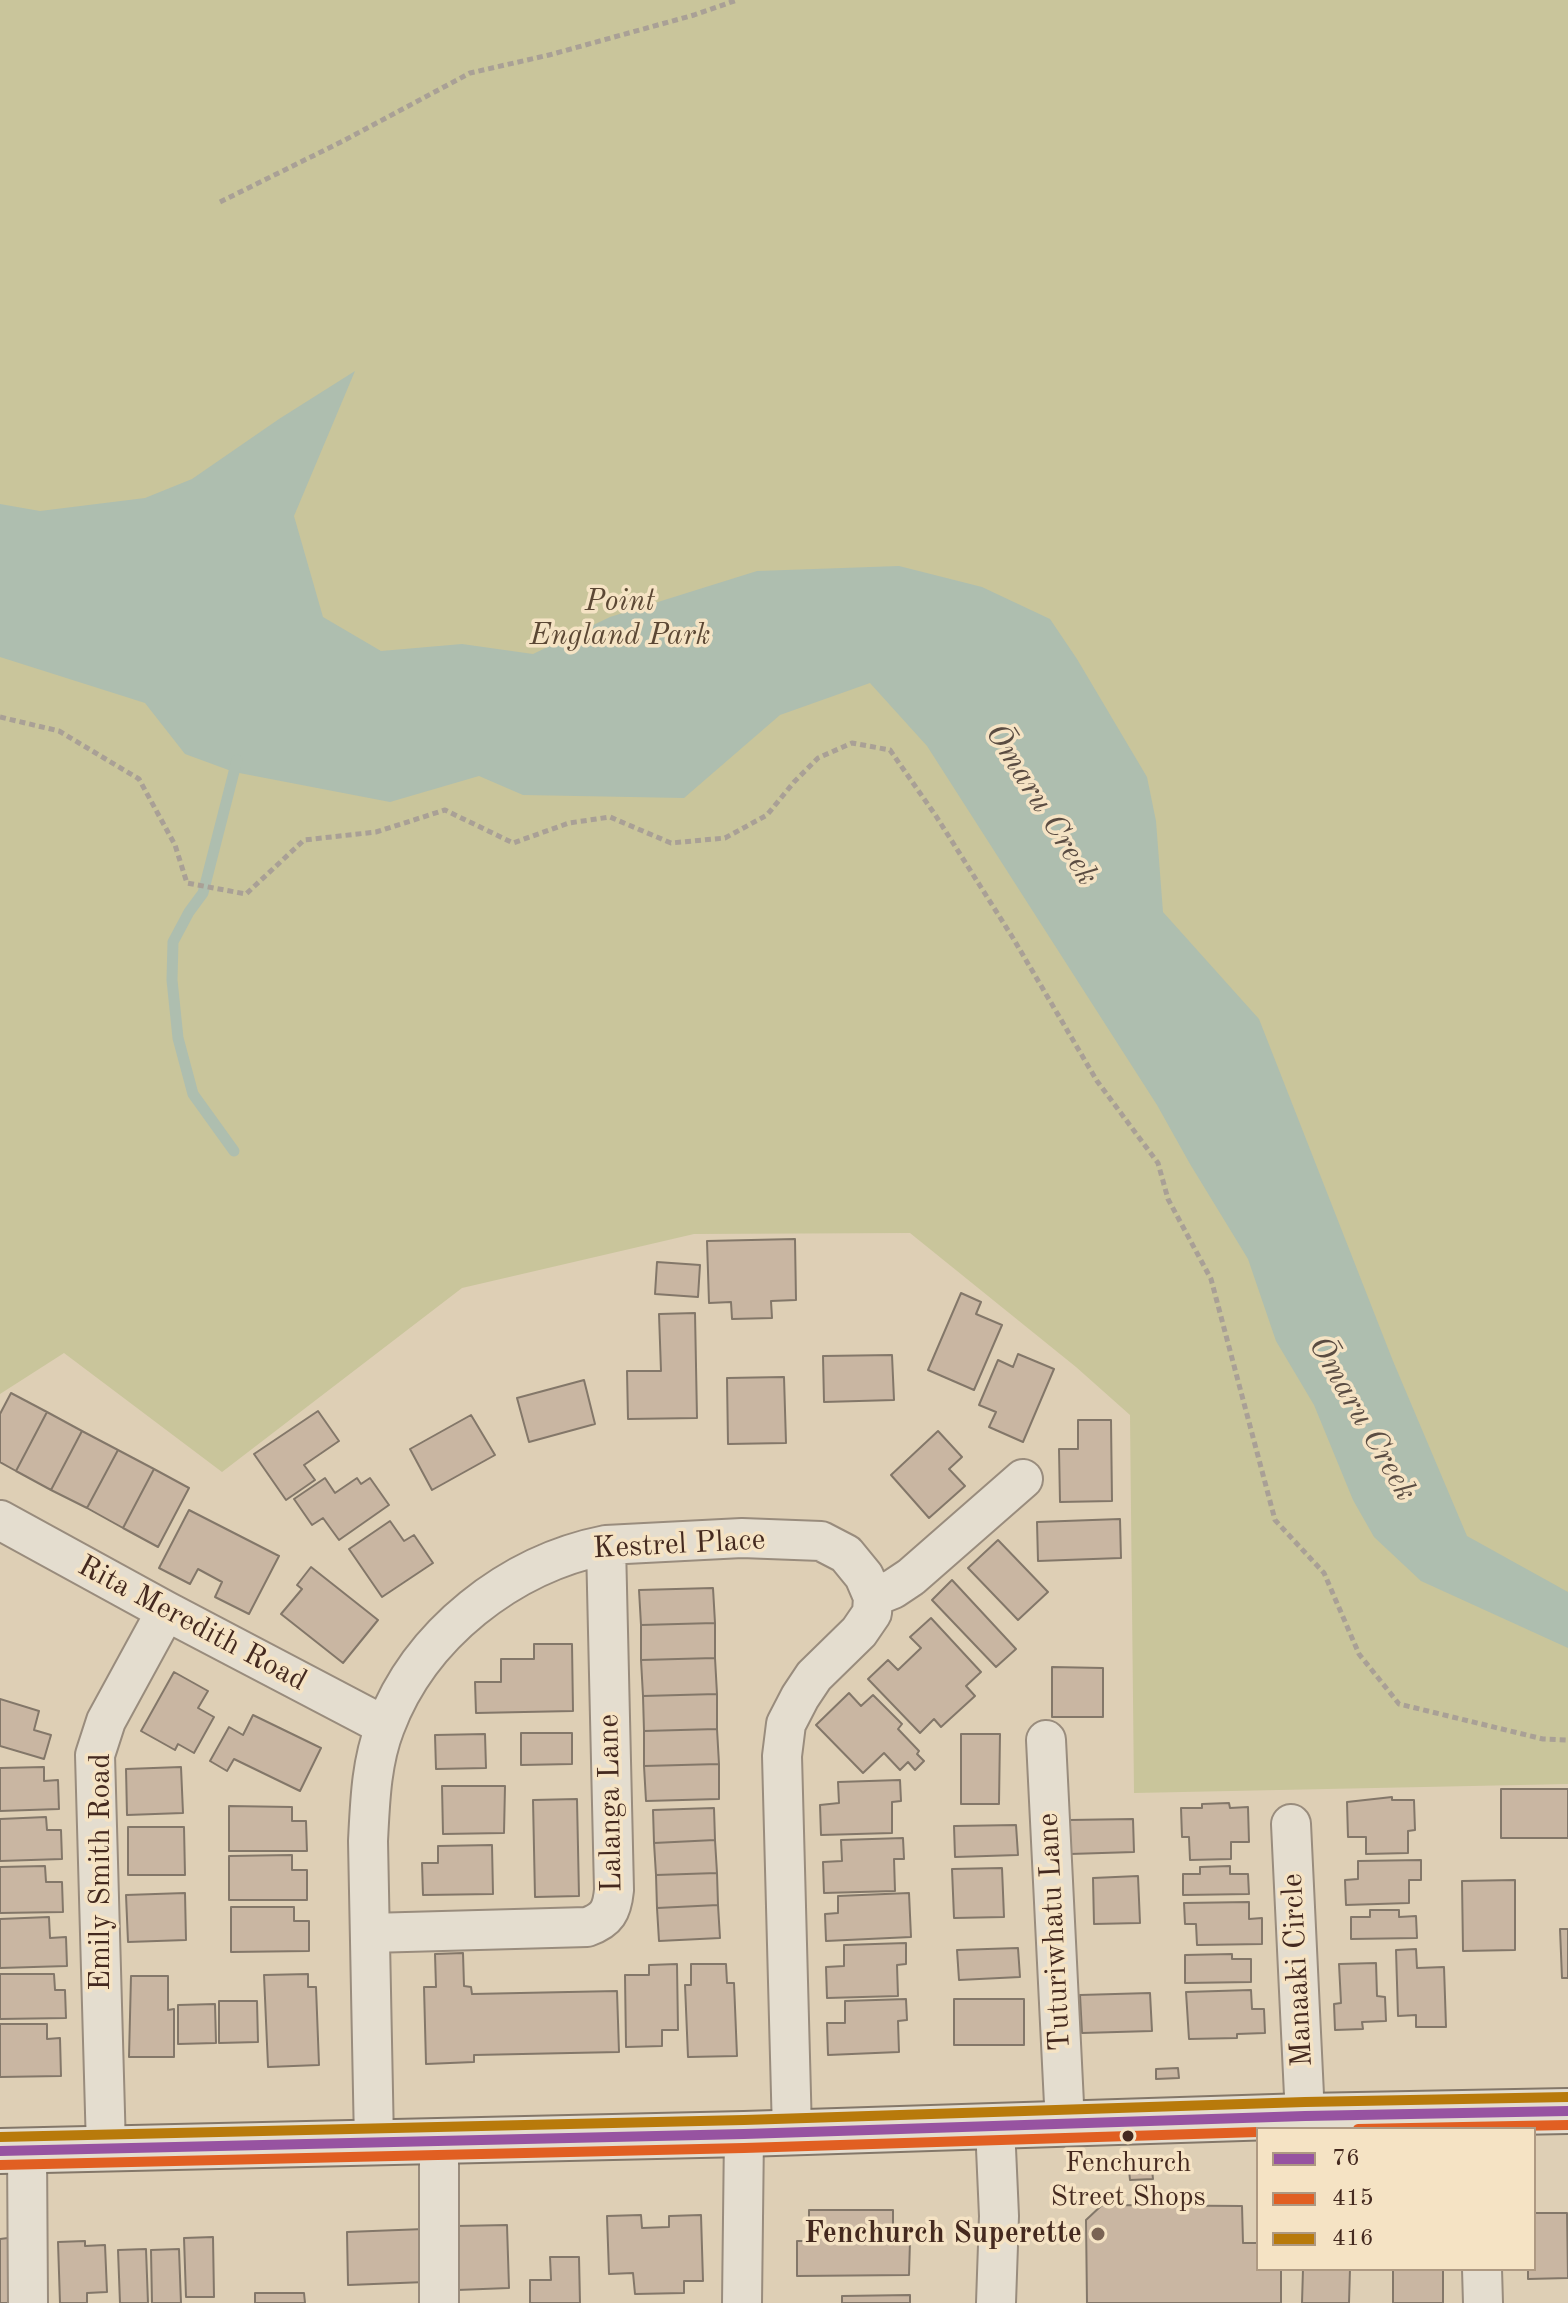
<!DOCTYPE html>
<html>
<head>
<meta charset="utf-8">
<style>
  body { margin:0 }
  #map { position:relative; width:1568px; height:2303px; overflow:hidden; background:#decfb5; font-family:"Old Standard TT",serif }
  canvas { display:block }
  .legend { position:absolute; left:1256px; top:2127px; width:280px; height:144px; box-sizing:border-box; background:#f5e3c4; border:2px solid #ae9982; margin:0; padding:10px 14px; list-style:none; font-size:24px; color:#44291f }
  .legend li { display:flex; align-items:center; gap:16px; height:40px }
  .legend b { width:40px; border:2px solid #ae9982 }
</style>
</head>
<body>
<div id="map">
<canvas width="1568" height="2303"></canvas>
<ul class="legend">
<li><b style="height:10px;background:#9753a1"></b>76</li>
<li><b style="height:10px;background:#e15f22"></b>415</li>
<li><b style="height:10px;background:#b87a0b"></b>416</li>
</ul>
</div>
<script>
const c = document.querySelector('canvas').getContext('2d');
c.lineJoin = 'round';
function fillPath(path, color) { c.fillStyle = color; c.fill(path, 'evenodd'); }
function trace(path, color, width, dash) { c.strokeStyle = color; c.lineWidth = width; c.lineCap = dash ? 'butt' : 'round'; c.setLineDash(dash || []); c.stroke(path); }
function drawText(font, color, halo, rows, align = 'center') {
  c.font = font + ' "Old Standard TT",serif'; c.lineWidth = 7; c.setLineDash([]); c.textBaseline = 'middle'; c.strokeStyle = halo; c.fillStyle = color; for (const [text, x, y, turn = 0] of rows) {
    c.save(); c.translate(x, y); c.rotate((+turn || 0) * Math.PI / 180); c.textAlign = isNaN(turn) ? turn : align; if (halo) c.strokeText(text, 0, 0); c.fillText(text, 0, 0); c.restore();
  }
}
const green = new Path2D(`
  M0,0h1568v1784l-434,9 -4,-378 -54,-48 -166,-134 -216,1 -232,54 -240,184 -158,-119 -64,41z`);
const water = new Path2D(`
  M355,371l-61,145 29,101 58,34 81,-7 71,10 77,-37 147,-46 142,-5 83,21 68,32 27,40 70,118 9,44 7,91 96,107 134,342 74,175 101,56v56l-147,-67 -47,-44 -21,-37 -39,-95 -38,-64 -28,-82 -58,-95 -33,-59 -230,-359 -57,-63 -90,32 -96,83 -161,-3 -44,-19 -89,26 -156,-30 -49,-18 -40,-51 -145,-46v-153l40,7 105,-13 47,-19 87,-60z`);
const stream = new Path2D(`
  M234,1151l-41,-57 -15,-56 -6,-58 1,-38 16,-30 14,-19 34,-133`);
const building = new Path2D(`
  M795,1239l1,61 -25,1 1,17 -40,1 -1,-17 -22,1 -2,-62z
  M657,1262l43,3 -2,32 -43,-3z
  M961,1293l20,9 -5,12 26,11 -28,65 -46,-20z
  M695,1313l2,105 -69,1 -1,-48h34l-2,-57z
  M1018,1354l36,15 -31,73 -34,-15 7,-15 -17,-7 19,-45 15,7z
  M892,1355l2,45 -70,2 -1,-46z
  M784,1377l2,66 -58,1 -1,-66z
  M584,1380l11,44 -66,18 -12,-44z
  M11,1393l36,19 -31,59 -16,-9v-48z
  M318,1411l21,30 -35,24 11,15 -29,20 -32,-46z
  M47,1412l35,19 -31,59 -35,-19z
  M471,1415l24,40 -63,35 -22,-41z
  M1078,1420h33l1,81 -52,1 -1,-53h19z
  M82,1431l36,19 -31,58 -36,-18z
  M938,1431l24,26 -13,12 16,17 -36,32 -38,-43z
  M118,1450l36,19 -31,59 -36,-20z
  M154,1469l35,19 -31,59 -35,-19z
  M325,1478l10,15 22,-15 4,6 9,-6 19,27 -50,35 -16,-22 -11,7 -18,-26z
  M189,1510l90,46 -30,58 -34,-17 7,-15 -24,-13 -8,15 -31,-16z
  M1120,1519l1,39 -83,3 -1,-39z
  M390,1521l14,20 10,-6 19,28 -51,34 -33,-48z
  M998,1540l50,52 -30,28 -50,-52z
  M311,1567l67,53 -35,43 -62,-49 21,-25 -5,-4z
  M952,1580l64,69 -20,18 -64,-67z
  M713,1588l2,35 -74,2 -2,-35z
  M931,1618l50,54 -15,14 9,10 -34,31 -7,-8 -14,14 -52,-54 20,-19 10,10 23,-22 -11,-11z
  M715,1623v35l-74,2v-35z
  M534,1644h38l1,67 -97,2 -1,-31h26v-23h33z
  M715,1658l2,36 -74,2 -2,-36z
  M1052,1667l51,1v49h-51z
  M174,1672l34,19 -10,17 16,9 -20,36 -16,-9 -3,6 -34,-19z
  M849,1693l12,13 12,-11 29,29 -4,5 21,22 -2,3 7,7 -9,9 -7,-8 -8,8 -16,-17 -21,20 -47,-48z
  M717,1694v35l-73,2 -1,-35z
  M0,1699l39,12 -5,19 17,5 -7,24 -44,-13z
  M253,1715l68,33 -21,43 -66,-32 -7,12 -17,-10 19,-34 14,8z
  M717,1729l2,35 -75,2v-35z
  M521,1733h51v31l-51,1z
  M485,1734l1,34 -50,1 -1,-34z
  M961,1734h39l-1,70h-38z
  M719,1764v35l-73,2 -2,-35z
  M44,1767v14l14,-1 1,29 -59,2v-43z
  M181,1767l2,46 -56,2 -1,-46z
  M900,1780l1,21 -9,1v31l-71,2 -1,-30 19,-2 -1,-21z
  M442,1786h63l-1,47 -61,1z
  M1501,1789h67v49h-67z
  M1392,1797v3h22l1,30 -7,1v22l-42,1v-17h-18l-1,-35z
  M577,1799l2,97 -44,1 -2,-97z
  M1229,1803l1,5 18,-1 1,35h-18v17l-41,1 -1,-23h-7l-1,-29h21v-4z
  M229,1806l63,1v14h14l1,30h-78z
  M714,1808l1,32 -61,3 -1,-33z
  M46,1817l1,13h14l1,29 -62,2v-42z
  M1133,1819l1,33 -64,2 -1,-34z
  M1016,1825l2,30 -63,2 -1,-31z
  M128,1827h56l1,48h-57z
  M903,1838l1,21h-10l1,32 -71,2 -1,-31 19,-1 -1,-21z
  M715,1840l2,33 -61,2 -2,-32z
  M492,1845l1,49 -70,1 -1,-32h16v-17z
  M292,1855v15h15v30h-78v-44z
  M1421,1860v20h-12v23l-63,2 -1,-25 13,-1v-18z
  M45,1866l1,16h16l1,30 -63,1v-46z
  M1230,1866v8h18l1,20 -66,1v-21h17v-7z
  M1002,1868l2,49 -50,1 -2,-49z
  M717,1873l1,32 -61,3 -1,-33z
  M1138,1876l2,47 -46,1 -1,-46z
  M1515,1880v70l-52,1 -1,-70z
  M185,1893l1,47 -58,2 -2,-47z
  M909,1893l2,44 -85,4 -1,-27 13,-1v-17z
  M1249,1902v17l13,-1v26l-65,1 -1,-21h-11l-1,-21z
  M718,1905l2,33 -61,3 -2,-33z
  M231,1907h63v14h15v30l-78,1z
  M1370,1910h29v7l17,-1 1,22 -66,1v-22h19z
  M49,1917l1,21 16,-1 1,29 -67,2v-49z
  M1560,1929h8v49h-6z
  M906,1943v21l-9,1 1,31 -71,2 -1,-31 18,-1v-21z
  M1018,1948l2,29 -61,3 -2,-30z
  M1416,1949l1,19 27,-1 2,60h-30v-12l-18,1 -2,-66z
  M463,1953l1,33 7,1 1,7 145,-3 2,61 -145,3v7l-48,2 -2,-77h12l-1,-33z
  M1232,1954v5h19v23l-66,1v-28z
  M1376,1963l1,33 8,1 1,24 -24,1 1,7 -28,1 -1,-26 7,-1 -2,-39z
  M677,1964l1,66h-16v16l-36,1 -1,-72h24v-10z
  M691,1964h35l1,19h7l3,73 -49,1 -3,-72h6z
  M0,1974h54l1,16h10l1,28 -66,1z
  M308,1974v13h8l3,78 -51,2 -4,-92z
  M131,1976h37v34l6,-1v48h-45z
  M1251,1990l1,19h12l1,24 -28,1v4l-48,1 -3,-47z
  M1150,1993l2,38 -70,2 -2,-38z
  M906,1999l1,21 -9,1 1,31 -71,3 -1,-32h18v-22z
  M954,1999h70v46h-70z
  M219,2001h38l1,41 -39,1z
  M215,2004l1,39 -38,1v-39z
  M0,2024h47v15l13,-1 1,38 -61,1z
  M1178,2068l1,10 -23,1v-10z
  M1152,2169l1,10 -23,1 -1,-10z
  M1102,2205l140,1 1,37h15v26h23v34h-194l-1,-83z
  M809,2210h84v31h17l-1,34 -112,1v-35h12z
  M1534,2213h33l1,65 -40,1v-10h6z
  M641,2215l1,13 27,-1v-11l32,-1 2,66h-19v12l-49,1 -2,-21 -24,1 -2,-58z
  M507,2225l2,63 -52,2 -2,-64z
  M424,2229l2,53 -78,3 -1,-53z
  M213,2237l1,60h-28l-2,-59z
  M8,2238l3,65h-11v-64z
  M85,2241v5l20,-1 2,47 -20,1v10h-27l-2,-61z
  M146,2249l2,54h-28l-2,-53z
  M179,2249l2,54h-29l-1,-53z
  M550,2257h29l1,46h-50v-23h21z
  M1303,2269h47l-1,34h-47z
  M1393,2269h50v34h-50z
  M255,2293h49l1,10h-50z
  M910,2295v8h-68v-7z`);
const path = new Path2D(`
  M220,202l123,-61 127,-68 79,-18 145,-40 43,-15
  M0,717l59,14 80,48 36,66 12,38 59,11 58,-54 72,-8 69,-22 68,33 56,-20 41,-6 61,26 54,-5 42,-23 27,-33 24,-24 34,-15 38,7 46,66 77,122 84,143 61,82 10,36 43,80 64,241 49,53 35,81 40,50 144,35 25,1`);
const street = new Path2D(`
  M0,1520l166,91 219,115
  M873,1597l20,-8 18,-12 112,-98
  M1046,1740l19,384
  M1291,1824l14,292
  M370,1933l217,-6c20,-7 25,-16 27,-37l-8,-345
  M995,2126l4,90 -3,87
  M439,2141v162
  M374,2142l-6,-301c2,-38 3,-78 17,-114 35,-93 125,-163 221,-182l136,-7 79,3 25,13 18,22 9,21 -1,16 -13,19 -45,44 -14,21 -14,27 -4,32 10,376
  M106,2148l-11,-393 11,-34 60,-110
  M27,2150l1,153
  M1482,2269l1,34
  M742,2303l2,-169`);
const secondary = new Path2D(`
  M0,2151l744,-17 561,-18 263,-5`);
const bus1 = new Path2D(`
  M0,2151l744,-17 561,-18 263,-5`);
const bus2 = new Path2D(`
  M1358,2129l210,-4
  M0,2165l744,-17 514,-16`);
const bus3 = new Path2D(`
  M0,2137l744,-17 561,-18 263,-5`);
const markers = [
  [1128,2136,7,"#44291f"],
  [1098,2234,8,"#7a6354"]
];
const busNames = [
  ["Fenchurch",1128,2164],
  ["Street Shops",1128,2198]
];
const parkNames = [
  ["Point",620,602],
  ["England Park",620,636]
];
const streetNames = [
  ["Kestrel Place",679,1545,-3],
  ["Rita Meredith Road",192,1624,28],
  ["Lalanga Lane",611,1803,-91],
  ["Emily Smith Road",101,1872,-90],
  ["Tuturiwhatu Lane",1055,1932,-93],
  ["Manaaki Circle",1298,1970,-93]
];
const poiNames = [
  ["Fenchurch Superette",1082,2234]
];
const waterNames = [
  ["Ōmaru Creek",1041,805,58],
  ["Ōmaru Creek",1362,1419,60]
];
fillPath(green, '#c9c59b');
fillPath(water, '#aebeaf');
trace(stream, '#aebeaf', 11);
fillPath(building, '#c9b6a2');
trace(building, '#837769', 2);
trace(street, '#998c7d', 42);
trace(secondary, '#837769', 48);
trace(path, '#a9a096', 5, [6, 4]);
trace(street, '#e4ddcf', 38);
trace(secondary, '#e4ddcf', 44);
trace(bus1, '#9753a1', 10);
trace(bus2, '#e15f22', 10);
trace(bus3, '#b87a0b', 10);
for (const [x, y, r, color] of markers) { const dot = new Path2D(); dot.arc(x, y, r, 0, 2 * Math.PI); c.fillStyle = color; c.fill(dot); trace(dot, '#f5e3c4', 3); }
drawText('28px', '#44291f', '#f5e3c4', busNames);
drawText('italic 30px', '#5b4734', '#f5e3c4', parkNames);
drawText('30px', '#44291f', '#f5e3c4', streetNames);
drawText('bold 30px', '#44291f', '#f5e3c4', poiNames, 'right');
drawText('italic 32px', '#5a4c42', '#f5e3c4', waterNames);
</script>
</body>
</html>
